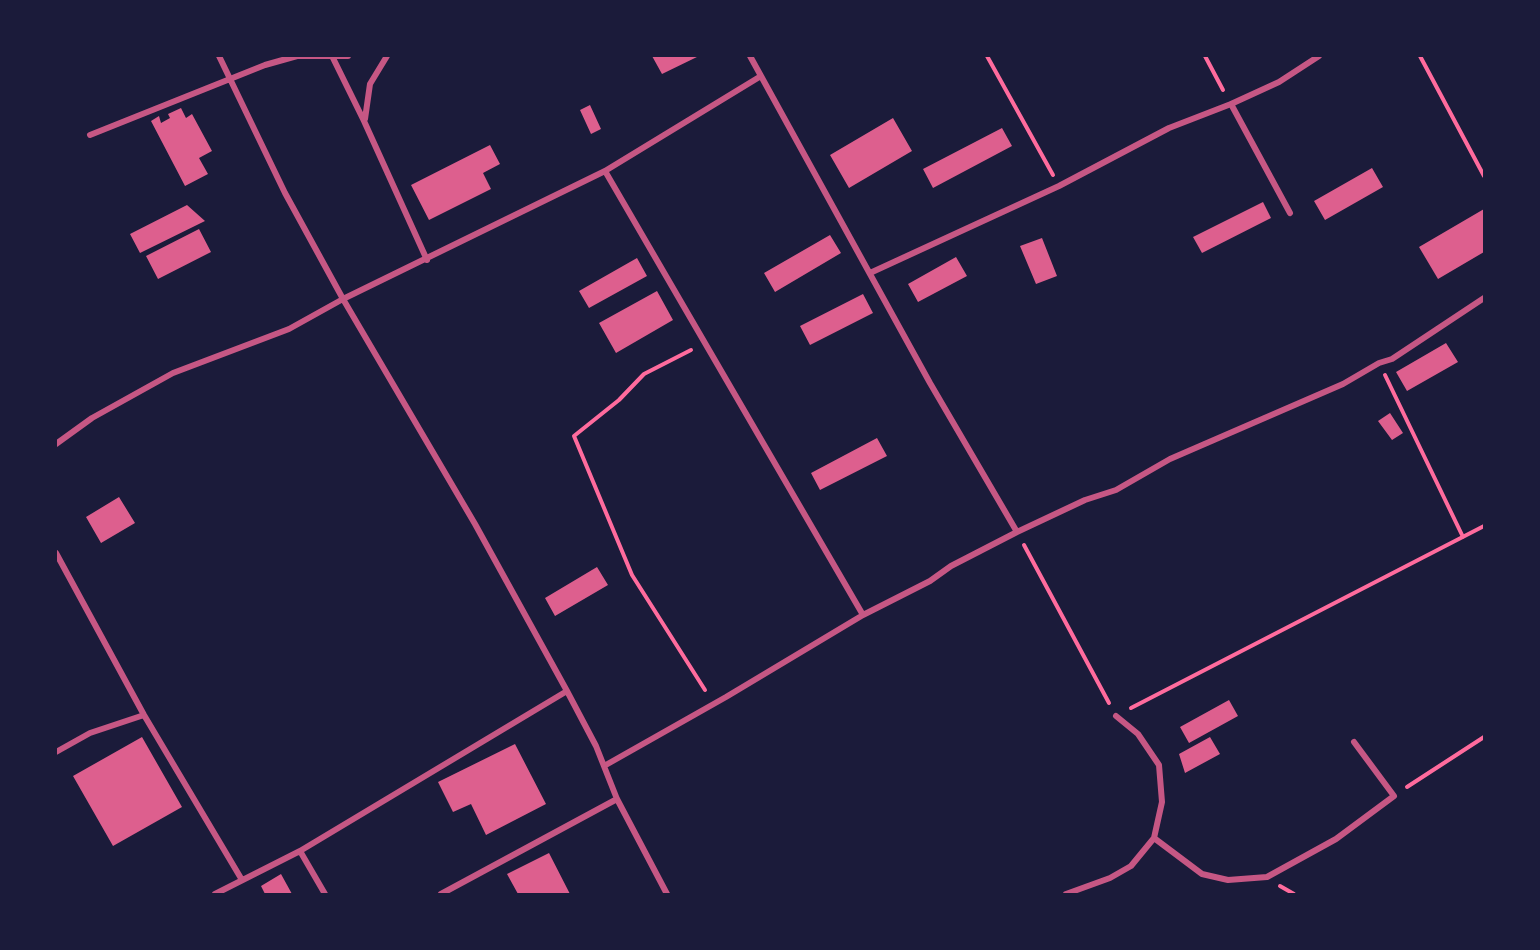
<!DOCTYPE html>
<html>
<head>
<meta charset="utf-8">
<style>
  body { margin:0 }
  #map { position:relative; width:1540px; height:950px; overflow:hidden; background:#1b1b3a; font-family:"Varela Round",sans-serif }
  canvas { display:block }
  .frame { position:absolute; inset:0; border:57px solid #1b1b3a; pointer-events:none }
</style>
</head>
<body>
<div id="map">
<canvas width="1540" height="950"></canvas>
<div class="frame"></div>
</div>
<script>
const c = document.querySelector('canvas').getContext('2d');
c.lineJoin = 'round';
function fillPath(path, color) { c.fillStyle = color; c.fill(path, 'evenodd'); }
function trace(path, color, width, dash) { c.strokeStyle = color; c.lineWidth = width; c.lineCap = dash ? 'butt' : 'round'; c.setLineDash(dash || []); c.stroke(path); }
const building = new Path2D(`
  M652,56h47l-37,18z
  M590,105l11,24 -10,5 -11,-24z
  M181,108l5,10 6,-4 20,37 -13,7 9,16 -23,12 -34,-65 8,-5 2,7 9,-5 -2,-4z
  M893,118l19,33 -63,37 -19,-33z
  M1002,128l10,18 -79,42 -10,-19z
  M490,145l10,19 -17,9 8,16 -62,31 -18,-35z
  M1372,168l11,19 -58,33 -11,-19z
  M1263,202l8,16 -69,35 -9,-16z
  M187,205l18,16 -65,32 -10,-19z
  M1484,209v43l-46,27 -19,-32z
  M199,229l12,23 -53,27 -12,-23z
  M830,235l11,18 -66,39 -11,-19z
  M1042,238l15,38 -21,8 -16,-38z
  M956,257l11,19 -49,26 -10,-18z
  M637,258l10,18 -58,32 -10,-17z
  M657,291l16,29 -57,33 -17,-30z
  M863,294l10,19 -63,32 -10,-19z
  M1446,343l12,19 -51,29 -11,-19z
  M1390,413l13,20 -11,7 -14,-19z
  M877,438l10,18 -67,34 -9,-17z
  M119,497l16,26 -34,20 -15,-26z
  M597,567l11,18 -53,31 -10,-18z
  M1229,700l9,16 -49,27 -9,-16z
  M142,737l40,70 -69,39 -40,-70z
  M1210,737l10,17 -35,19 -6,-19z
  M515,744l31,60 -60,31 -15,-31 -18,8 -15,-30z
  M549,853l21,41h-52l-11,-20z
  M281,874l11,20h-27l-4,-8z`);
const path = new Path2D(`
  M987,56l66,119
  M1205,56l18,34
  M1420,56l64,120
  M691,350l-47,24 -25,26 -45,36 58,139 73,115
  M1385,375l78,162
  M1024,545l85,158
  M1131,708l353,-182
  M1407,787l77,-50
  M1280,886l14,8`);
const minor = new Path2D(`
  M219,56l66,137 58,106 132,225 92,167 29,55 21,53 50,95
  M332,56l32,65 63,139
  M750,56l180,327 87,149
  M1231,104l59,109
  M365,119l5,-35 17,-28
  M90,135l175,-70 32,-9h51
  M605,171l258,444
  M870,273l189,-87 110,-58 62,-24 48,-22 40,-26
  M56,444l36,-26 81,-45 116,-44 54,-30 262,-128 156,-95
  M56,553l88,162 98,165
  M56,752l34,-19 54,-18
  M604,766l122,-69 137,-82 67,-34 21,-15 66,-34 68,-32 31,-10 54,-31 173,-75 36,-21 13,-4 92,-61
  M1154,838l48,36 26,6 39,-3 69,-38 58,-43 -40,-54
  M300,851l25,43
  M215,894l85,-43 267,-160
  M441,894l176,-95
  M1066,894l44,-16 21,-12 23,-28 8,-36 -3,-37 -21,-31 -22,-18`);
fillPath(building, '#dd5f8e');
trace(path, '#ff6b9d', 4);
trace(minor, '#c65784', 6);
</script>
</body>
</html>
